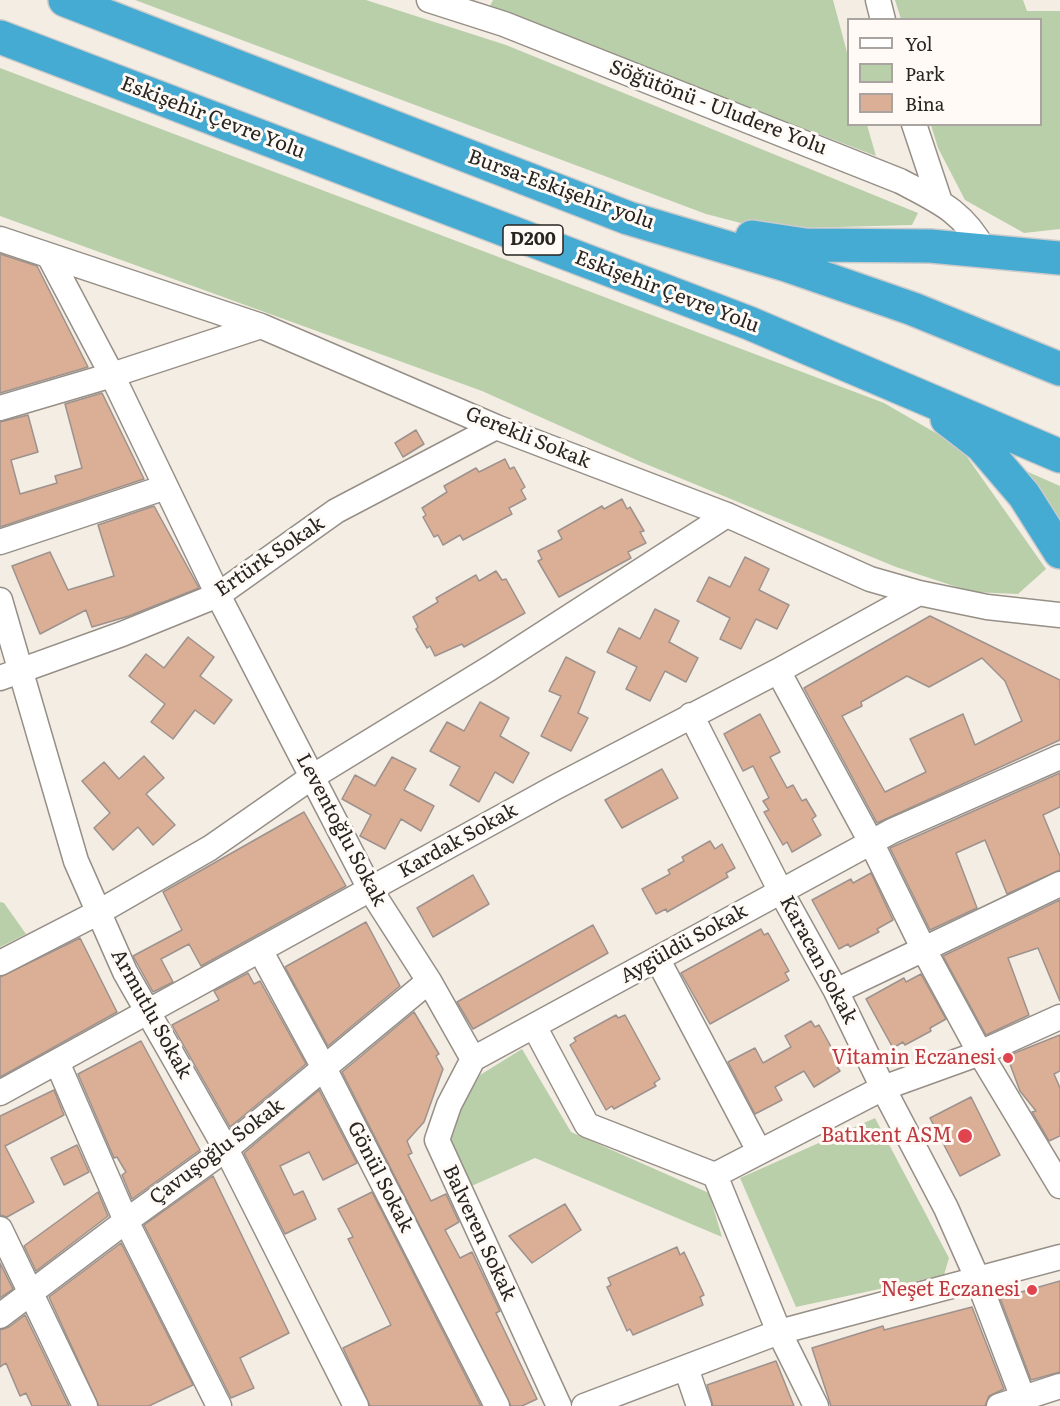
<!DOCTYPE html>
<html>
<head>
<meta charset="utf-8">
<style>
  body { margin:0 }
  #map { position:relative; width:1060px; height:1406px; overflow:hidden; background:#f4ede4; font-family:Literata,serif }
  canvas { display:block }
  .legend { position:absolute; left:847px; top:18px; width:195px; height:108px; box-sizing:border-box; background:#fffaf5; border:2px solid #a9a4a0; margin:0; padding:8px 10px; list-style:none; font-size:18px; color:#272421 }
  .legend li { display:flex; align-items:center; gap:12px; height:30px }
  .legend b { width:30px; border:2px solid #a9a4a0 }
</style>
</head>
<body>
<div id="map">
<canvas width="1060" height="1406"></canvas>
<ul class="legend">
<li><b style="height:8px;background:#fff"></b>Yol</li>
<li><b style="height:16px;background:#b9cfa9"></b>Park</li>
<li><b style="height:16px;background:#dbae96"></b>Bina</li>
</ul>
</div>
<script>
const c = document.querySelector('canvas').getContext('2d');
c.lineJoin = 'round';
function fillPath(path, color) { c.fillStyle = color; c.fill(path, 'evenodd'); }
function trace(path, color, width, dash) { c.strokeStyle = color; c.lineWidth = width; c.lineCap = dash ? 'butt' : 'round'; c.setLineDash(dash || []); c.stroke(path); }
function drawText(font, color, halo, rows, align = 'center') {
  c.font = font + ' Literata,serif'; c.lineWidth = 6; c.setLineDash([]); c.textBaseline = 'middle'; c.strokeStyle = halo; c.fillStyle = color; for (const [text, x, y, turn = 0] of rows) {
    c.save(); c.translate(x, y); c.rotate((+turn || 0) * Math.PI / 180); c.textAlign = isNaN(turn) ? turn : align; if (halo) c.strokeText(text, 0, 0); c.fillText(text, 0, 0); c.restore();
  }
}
const green = new Path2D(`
  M135,0h231l140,45 412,168 -6,12 -148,4 -58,-15z
  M493,0h340l15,56v68l19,1 9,31 -387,-148z
  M895,0h128l4,11h33v218l-36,4 -59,-33 -27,-52 -7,-23 109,-1v-104l-139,-1z
  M0,68l884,335 76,44 86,122 -28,25 -46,-2 -76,-25 -255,-105 -159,-71 -482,-175z
  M1010,464l50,22v55z
  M0,902l4,1 22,31 -26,13z
  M522,1049l49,83 138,61 13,44 -187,-79 -68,30 -22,-50 35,-63z
  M875,1118l74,140 -5,17 -148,32 -56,-129z`);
const building = new Path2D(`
  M0,254l37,12 51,101 -88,26z
  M102,393l42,86 -144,48v-105l28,-7 10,37 -27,8 9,34 37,-11 -2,-7 27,-8 -17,-64z
  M416,430l8,14 -21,13 -8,-14z
  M505,459l5,10 4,-2 11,20 -4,3 5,9 -17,9 3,6 -49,26 -3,-5 -17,10 -5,-10 -4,2 -11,-20 3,-2 -4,-7 25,-16 -3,-6 32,-18 3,4z
  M622,499l5,10 3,-2 14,24 -4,1 6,11 -18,9 3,6 -72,39 -21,-36 4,-2 -4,-8 24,-12 -4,-8 44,-25 2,3z
  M154,506l45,82 -70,28 -37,11 -6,-17 -46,24 -28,-68 38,-14 18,38 46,-14 -16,-51z
  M745,557l24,12 -10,21 30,15 -12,24 -21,-10 -15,30 -21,-10 10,-21 -33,-17 12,-24 21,10z
  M496,571l6,9 4,-1 19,34 -61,34 -2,-3 -27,12 -5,-10 -3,2 -11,-19 2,-2 -5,-10 25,-15 -2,-4 40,-23 3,6z
  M655,609l24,12 -10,21 29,16 -12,24 -21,-11 -15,30 -24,-12 11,-22 -30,-15 12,-24 21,11z
  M930,616l130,64v60l-183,83 -73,-135zM982,658l23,23 17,40 -47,24 -12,-31 -53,25 16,33 -41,20 -43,-76 20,-10 -1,-4 46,-26 22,11z
  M188,637l26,20 -14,19 32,24 -18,24 -19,-14 -22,29 -22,-17 14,-18 -36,-28 17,-22 18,14z
  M566,657l29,15 -17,41 10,5 -17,33 -30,-15 20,-40 -12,-5z
  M480,702l29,16 -9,18 29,17 -16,30 -18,-11 -16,30 -29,-17 10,-18 -30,-16 17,-29 17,9z
  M760,714l20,38 -10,5 17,31 6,-3 9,16 4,-2 10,17 -4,3 9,16 -29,17 -5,-10 -4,3 -19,-33 5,-2 -6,-9 6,-3 -16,-32 -10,5 -19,-37z
  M144,756l20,22 -18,16 29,31 -22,20 -15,-18 -25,23 -19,-22 16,-15 -28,-32 22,-19 15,17z
  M392,757l24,12 -12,21 30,16 -13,25 -20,-12 -16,30 -25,-13 11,-21 -29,-16 13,-24 20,11z
  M662,769l16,29 -56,30 -17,-28z
  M1060,773v34l-17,8 17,41v14l-53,24 -22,-54 -29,13 21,55 -47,22 -40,-82z
  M304,812l42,74 -145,80 -12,-22 -28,15 12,23 -20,10 -20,-36 49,-26 -19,-38z
  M710,841l5,8 7,-5 13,24 -9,5 2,4 -19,11 -42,24 -1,-3 -10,5 -14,-25 28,-15 -2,-4 16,-9 -2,-4z
  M871,873l22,47 -16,9 2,3 -29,15 -2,-3 -9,5 -27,-49 39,-21 2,4z
  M473,875l16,29 -56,33 -16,-29z
  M1060,900v101l-22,-53 -30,10 21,57 -43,20 -43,-79z
  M366,922l34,64 -72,60 -43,-79z
  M593,925l15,28 -135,76 -16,-27z
  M761,929l3,6 4,-2 21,38 -4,2 4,7 -79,44 -29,-51z
  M80,938l37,74 -117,65v-100z
  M248,973l6,11 6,-3 46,83 -76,63 -58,-102 47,-25 -5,-9z
  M921,974l25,45 -16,9 1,3 -26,14 -2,-3 -10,6 -27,-49 38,-21 2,4z
  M414,1012l25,42 -3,2 7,13 -19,53 -17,19 5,12 -4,2 23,46 15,-7 13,28 -14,8 15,28 12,-6 28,59 -4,2 41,86 -15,7h-11l-169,-334z
  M616,1015l2,3 7,-3 35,64 -6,4 2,3 -42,23 -2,-3 -6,4 -36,-65 6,-4 -2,-3z
  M811,1021l4,6 4,-2 21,38 -4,2 4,6 -26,16 -10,-16 -29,16 7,13 -27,14 -27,-52 27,-14 8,15 28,-16 -6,-11z
  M1060,1035v36l-6,3 6,14v48l-11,5 -17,-29 4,-1 -16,-20 -13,-35z
  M141,1041l59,109 -68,49 -10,-24 4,-3 -9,-15 -3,1 -36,-84z
  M54,1090l10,25 -59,31 29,56 -27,15 -7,-2v-99z
  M319,1090l38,73 -34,17 -14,-28 -29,14 14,29 9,-4 13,28 -31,15 -41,-81z
  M971,1097l29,58 -40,21 -30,-58z
  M77,1145l12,27 -25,13 -13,-27z
  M213,1176l76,157 -49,25 14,30 -23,10 -87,-173z
  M98,1192l10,24 -72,55 -12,-25z
  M372,1192l109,214h-111l-27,-58 48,-23 -43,-86 5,-2 -15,-28z
  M565,1204l16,26 -49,33 -23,-27z
  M121,1243l72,142 -44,21h-50l-50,-109z
  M677,1247l3,8 4,-3 15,32 5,11 -4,2 3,8 -70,30 -3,-6 -3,2 -20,-44 4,-2 -3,-7z
  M0,1263l13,26 -13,9z
  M1060,1281v91l-29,8 -31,-82z
  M972,1307l32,82 -15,7 -4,10h-154l-19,-58 71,-22 1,4z
  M25,1315l44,91h-37l-6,-13 -6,3 -14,-33 -6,4v-37l9,-3z
  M776,1361l18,45h-81l-6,-21z`);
const minor = new Path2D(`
  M429,0l75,24 396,157c38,20 63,30 84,69
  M878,0l5,20
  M914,124l26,78
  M0,239l261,87 235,101 231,88 143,64 49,14 68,14 73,8
  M49,256l63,119 106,220 152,294 59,92 44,78
  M0,408l112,-33 149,-49
  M0,542l166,-55
  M0,600l76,261 49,111 101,177 130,257
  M778,671l93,171 53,108 56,103 80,133
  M0,678l122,-44 96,-39 118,-84 160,-84
  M691,715l89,175 56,101 47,97 63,120 32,72 48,126
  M260,950l64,118 173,338
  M658,960l101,191
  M0,963l99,-51 111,-64 102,-71 178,-109 237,-153
  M836,991l224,-107
  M534,1026l53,99 128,50 168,-87 97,-35 80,-36
  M473,1059l419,-228 168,-74
  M473,1059l-24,46 -12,35 122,266
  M57,1062l69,159 93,185
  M0,1093l554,-305 224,-117 141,-78
  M715,1175l64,157 37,74
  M0,1229l85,177
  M0,1316l126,-95 100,-72 203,-168
  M686,1368l13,38
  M584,1406l195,-74 281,-75
  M999,1406l61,-20`);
const highway = new Path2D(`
  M65,0l563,218 158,47 127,44 147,60
  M0,37l749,286 311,133
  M752,237l53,8 125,1 130,12
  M947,419l35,27 42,49 36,57`);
const markers = [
  [1008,1058,6,"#e0444e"],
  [965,1136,8,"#e0444e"],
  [1032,1290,6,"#e0444e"]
];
const shields = [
  [533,240,60]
];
const shieldNames = [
  ["D200",533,240]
];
const streetNames = [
  ["Söğütönü - Uludere Yolu",718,108,21],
  ["Eskişehir Çevre Yolu",213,118,21],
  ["Bursa-Eskişehir yolu",561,190,20],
  ["Eskişehir Çevre Yolu",667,292,21],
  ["Gerekli Sokak",528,438,22],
  ["Ertürk Sokak",270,557,-34],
  ["Leventoğlu Sokak",341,830,62],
  ["Kardak Sokak",458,841,-29],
  ["Aygüldü Sokak",684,944,-29],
  ["Karacan Sokak",818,960,62],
  ["Armutlu Sokak",151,1014,61],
  ["Çavuşoğlu Sokak",217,1152,-37],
  ["Gönül Sokak",380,1177,63],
  ["Balveren Sokak",479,1233,65]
];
const healthNames = [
  ["Vitamin Eczanesi",996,1058],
  ["Batıkent ASM",952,1136],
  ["Neşet Eczanesi",1020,1290]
];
fillPath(green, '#b9cfa9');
fillPath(building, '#dbae96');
trace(building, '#9d928d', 1.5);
trace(minor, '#968f87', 27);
trace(highway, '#cbcaca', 36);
trace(minor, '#fff', 24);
trace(highway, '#45abd3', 33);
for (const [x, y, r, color] of markers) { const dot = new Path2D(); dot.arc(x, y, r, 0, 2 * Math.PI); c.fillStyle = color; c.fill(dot); trace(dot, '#fffaf5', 2); }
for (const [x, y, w] of shields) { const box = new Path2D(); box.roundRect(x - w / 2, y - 15, w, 30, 4.5); c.fillStyle = '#fffaf5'; c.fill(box); trace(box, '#272421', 1.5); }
drawText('bold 18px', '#272421', null, shieldNames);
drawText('20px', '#272421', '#fffaf5', streetNames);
drawText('20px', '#be3a42', '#fffaf5', healthNames, 'right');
</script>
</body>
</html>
